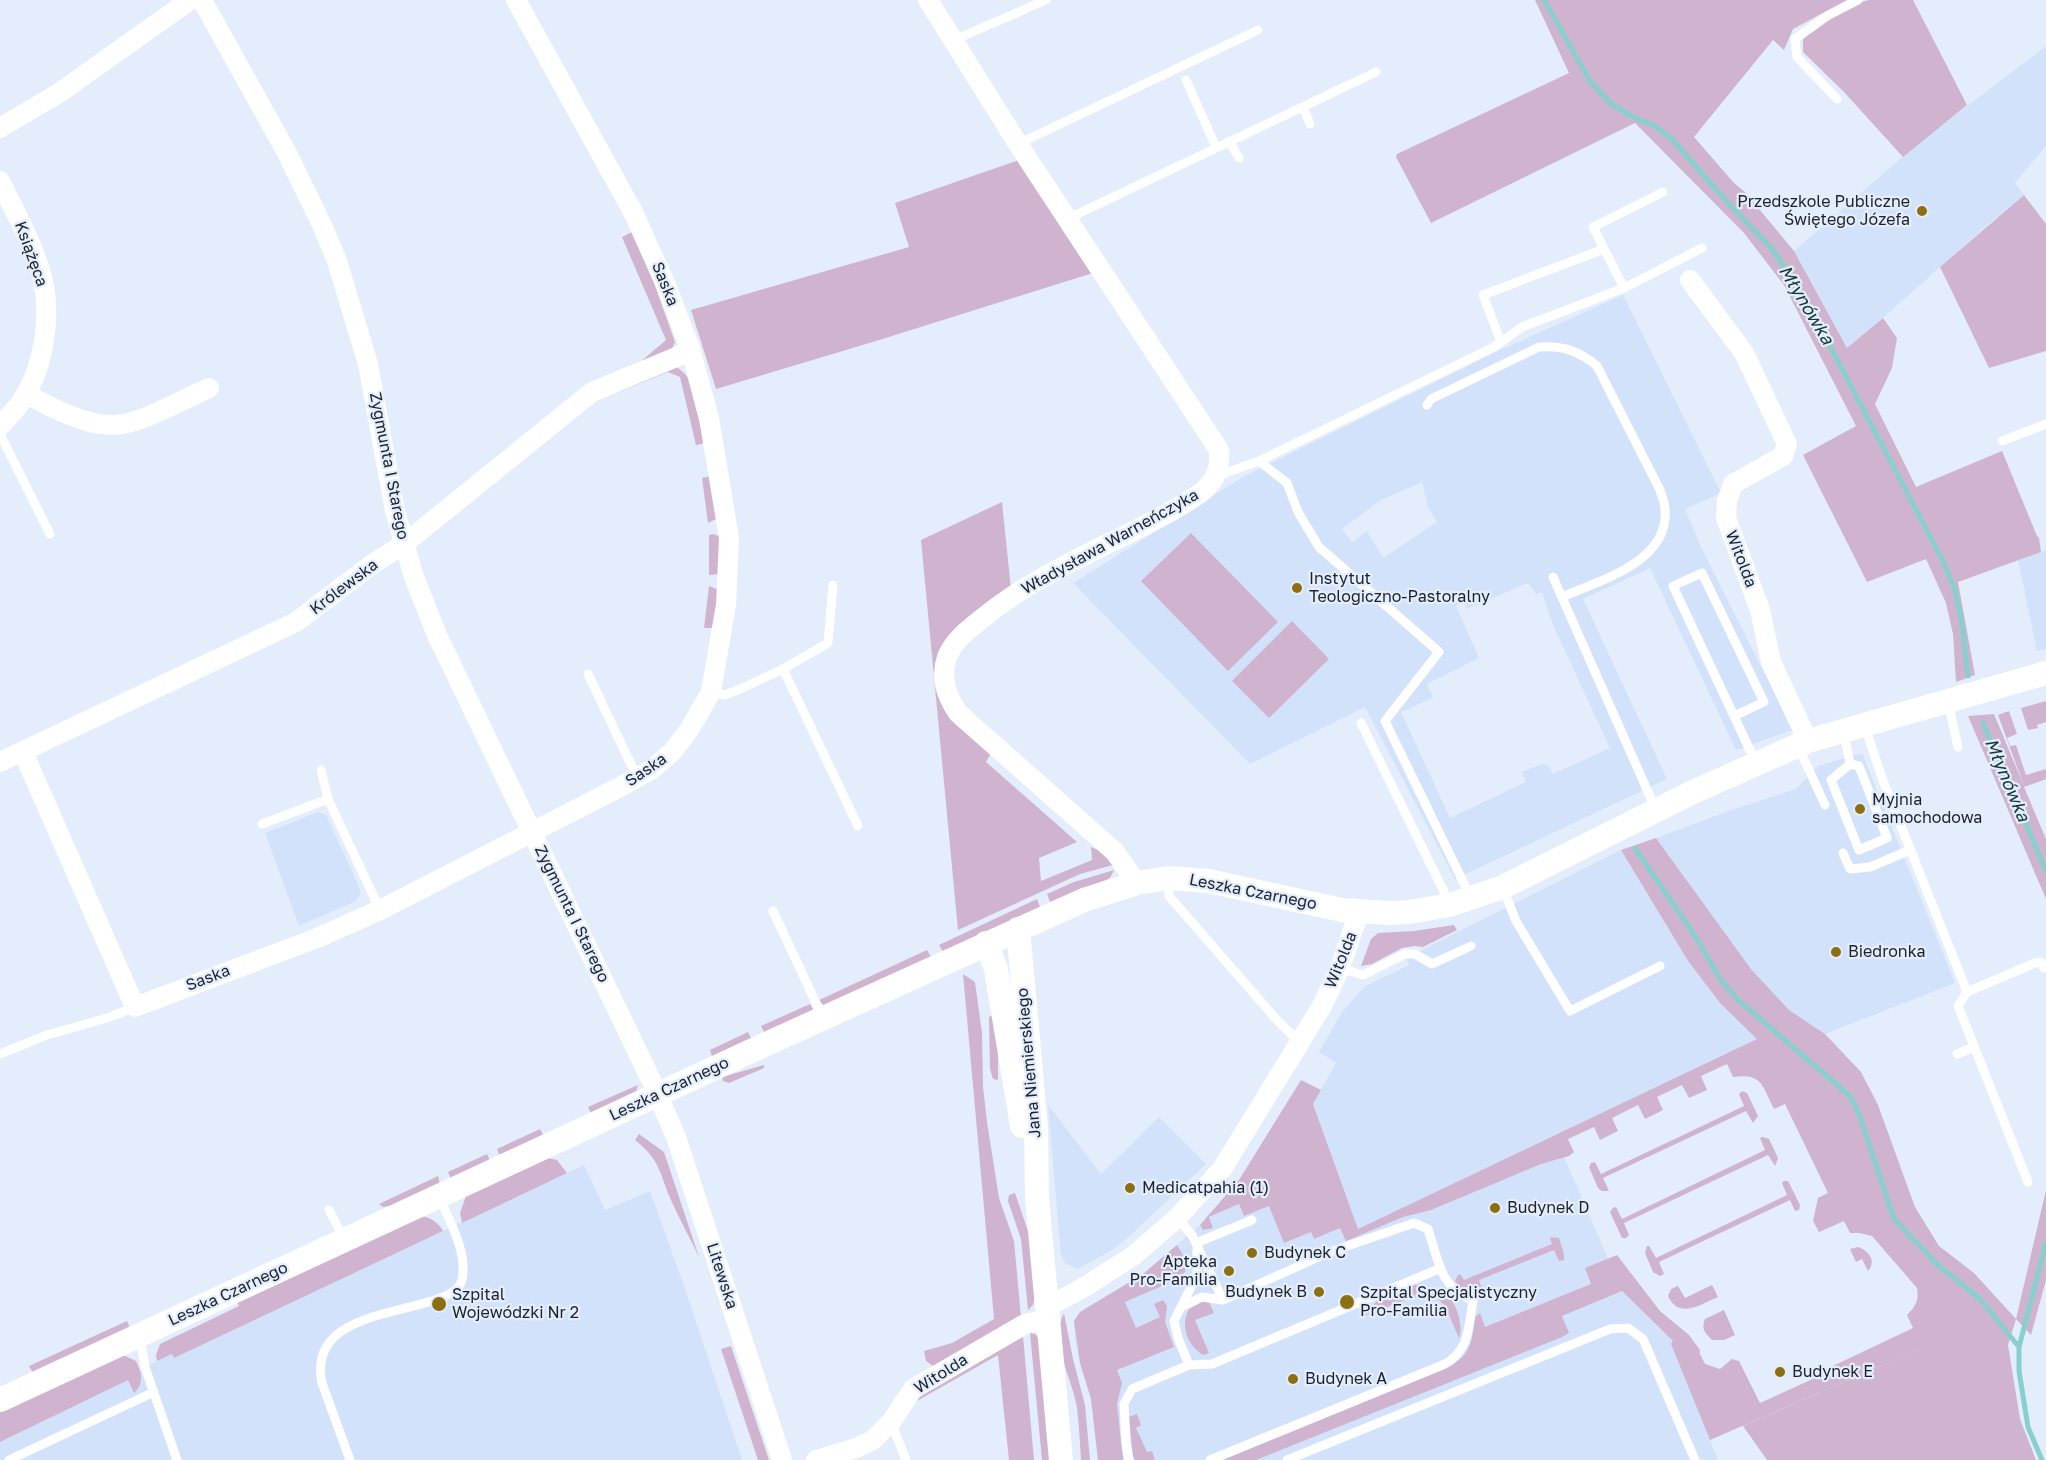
<!DOCTYPE html>
<html>
<head>
<meta charset="utf-8">
<style>
  body { margin:0 }
  canvas { display:block; background:#e3edfb }
</style>
</head>
<body>
<canvas width="2046" height="1460"></canvas>
<script>
const c = document.querySelector('canvas').getContext('2d');
c.lineJoin = 'round';
function fillPath(path, color) { c.fillStyle = color; c.fill(path, 'evenodd'); }
function trace(path, color, width, dash) { c.strokeStyle = color; c.lineWidth = width; c.lineCap = dash ? 'butt' : 'round'; c.setLineDash(dash || []); c.stroke(path); }
function drawText(font, color, halo, rows, align = 'center') {
  c.font = font + ' "Golos Text",sans-serif'; c.lineWidth = 4.5; c.setLineDash([]); c.textBaseline = 'middle'; c.strokeStyle = halo; c.fillStyle = color; for (const [text, x, y, turn = 0] of rows) {
    c.save(); c.translate(x, y); c.rotate((+turn || 0) * Math.PI / 180); c.textAlign = isNaN(turn) ? turn : align; if (halo) c.strokeText(text, 0, 0); c.fillText(text, 0, 0); c.restore();
  }
}
const built = new Path2D(`
  M2046,46v100l-31,37 9,12 -39,32 -137,122 -54,-98 121,-105z
  M1623,295l98,198 -36,16 15,36 93,185 -57,20 -86,-182 -67,31 84,180 -212,100 -90,-172 -115,57 -177,-181 170,-106 253,-125zM1422,482l6,25 9,15 -54,36 -16,-27 -15,11 -10,-13 39,-29zM1528,583l8,11 6,-2 11,33 57,123 -57,26 -5,-9 -6,-1 -20,8 4,10 -76,36 -49,-106 32,-14 -6,-14 52,-26 -23,-52 7,-4 4,7z
  M2046,550v99l-9,2 -19,-91z
  M1862,753l93,230 -130,51 -36,-24 -38,-41 -95,-131 73,-27 67,-22 22,-23z
  M318,812l8,3 35,76 -5,10 -57,25 -34,-93z
  M1621,850l67,111 32,42 38,36 -203,97 67,155 52,51 -2,2 46,116h-620l-7,-61 -11,-36 -5,-23 -1,-19 6,-9 63,-38 66,-57 31,-13 30,2 41,26 3,6 26,-10 17,1 -44,-126 23,-40 -17,-11 23,-40 23,-26 44,-21 -3,-7z
  M1048,1105l53,69 58,-57 47,47 -71,67 -21,18 -36,20 -12,-5 -5,-8z
  M584,1165l21,45 45,-19 33,92 59,177h-742v-26l172,-80 2,3z`);
const green = new Path2D(`
  M1535,0h312l-54,29 -9,21 -11,-10 -79,97 40,46 11,9 49,59 53,97 36,-30 14,20 -5,30 -17,36 41,83 86,-36 35,85 2,2 2,14 -83,30 17,93 -19,7 -3,-48 -7,-31 -20,-44 -59,23 -64,-127 53,-29 -72,-141 -40,-52 -109,-110 -204,100 -35,-66 1,-3 172,-81z
  M1869,0h44l54,105 -64,52 -59,-65 -41,-40v-13c17,-18 42,-33 66,-39z
  M1019,160l77,112 -220,69 -160,48 -25,-79 218,-63 -14,-44z
  M2024,195l22,29v127l-57,17 -49,-101z
  M632,232l22,51 21,59 -3,7 -32,13 26,-22 -44,-103z
  M677,367l8,7 3,4 17,65 -9,2 -16,-68 -12,-5 -47,19 -2,-4z
  M711,476l7,42 -10,5 -6,-45z
  M1002,502l9,87 -71,86 51,78 -5,9 91,80 -38,16 2,23 51,-21 -1,-13c10,4 16,8 22,18l-33,9 -122,56 -37,-390z
  M1191,533l87,89 -50,49 -87,-90z
  M713,534l6,2 1,38 -11,1v-40z
  M709,586l10,4 -4,36 -4,2h-7z
  M1292,621l37,38 -60,59 -37,-37z
  M2046,701v21l-9,3 1,3 -10,2 -7,-22z
  M2009,711l8,23 -10,4 3,8 6,-1 10,30 20,-6v10l-22,8 22,52v60l-78,-183 26,-2 30,72 -26,-71z
  M1656,838l95,131 38,41 36,24 36,38 17,33 37,102 24,39 35,27 42,46 30,-129v90l-15,55 -15,-16 -8,26 12,74 16,41h-269l-24,-34 242,-105 -275,119 -39,-96 2,-3 -51,-50 -60,25 7,17 -7,4 -306,123h-33l226,-93c23,-13 23,-26 26,-50l5,-4 5,14 106,-43 -6,-16 32,-13 43,56 29,24 11,15v4l5,10 15,5 12,-10 7,2 21,42 57,-26 -1,-3 97,-46 -6,-13c9,-9 12,-15 10,-27l-45,-52 -13,-3h-9l-6,-12 -25,11 -6,-11 5,-23 10,-5 -43,-89 -11,5c-12,-23 -11,-36 -41,-32l-6,-13 -26,12 6,14 -18,8 -7,-13 -25,12 6,13 -18,9 -7,-14 -26,13 6,13 -18,9 -6,-13 -26,12 6,13 -5,4 -28,8 -110,46 -28,7 -57,24 -6,-13 -26,11 -3,-7 -27,11 -15,-37 -25,10 -5,-12 -30,13 4,11 -10,2 -3,-5 39,-45 62,-100 20,10 -8,14 45,125 399,-190 -37,-36 -32,-42 -67,-111z
  M1114,870l-4,8 -6,3 -54,21 -3,-8 27,-12z
  M1037,899l3,8 -97,45 -4,-7z
  M1454,925l3,5 -34,17 -9,-1 -12,2 -30,16 -11,2 10,-27 7,-6 36,-2z
  M927,950l4,7 -106,50 -6,-7z
  M963,974l12,8 7,51 1,54 4,35 12,76 15,43 7,76 -88,49 -7,-5 -2,-10 28,-8 42,-24z
  M810,1004l4,7 -49,23 -4,-8z
  M995,1013l3,16v51l-5,-1 -3,-10 -1,-52z
  M748,1032l4,8 -39,19 -3,-9z
  M764,1065v3l-35,15 -6,-2 -1,-4z
  M638,1085l-2,7 -45,22 -3,-7z
  M1742,1091l5,2 11,23 -5,7 -7,-12 -143,67 6,13h-7l-4,-3 -9,-21 2,-4 4,-1 6,12 143,-68 -5,-12z
  M540,1129l4,7 -44,20 -3,-7z
  M639,1134l25,18 35,105c-9,-19 -20,-39 -29,-59 -11,-27 -10,-38 -35,-58z
  M1763,1137l6,2 9,19 -3,8 -7,-11 -144,68 5,12 -3,3h-4l-12,-26 3,-4 3,-1 6,12 143,-69 -5,-12z
  M487,1154l3,7 -39,18 -3,-7z
  M544,1157l13,3 10,13 -105,50 -2,-10 6,-17z
  M438,1176l2,8 -45,21 -12,2 -4,-3z
  M1784,1181h4l12,24 -1,5 -4,1 -5,-11 -131,62 5,12 -4,2 -7,-4 -8,-19 2,-7h2l7,12 131,-63 -5,-12z
  M1015,1193l14,41 6,64 -2,7 -5,5 -7,-71 -13,-38 1,-6z
  M420,1216c10,1 18,6 23,15l-269,127 -2,-4 -15,7 -1,-6 4,-11 79,-38 -3,-6z
  M1550,1237l9,1 5,16v6l-5,1 -5,-11 -75,30 4,12 -4,2 -18,-6 -6,-7 3,-6 2,-1 4,6 88,-36z
  M1177,1245l10,17 -2,10 -7,7 -53,23 11,26 24,-11 -6,-13 9,-4 4,6 -2,16 9,25 -57,23 5,13 -5,21 6,56h-25l-7,-61 -11,-36 -6,-42 6,-9 63,-38z
  M1858,1247c11,4 19,14 10,24l-6,-12 -6,3 -6,-13z
  M1415,1285c22,2 37,6 43,29 2,8 4,16 1,24l-14,-32 -7,-7 -16,-5 -59,22 14,-15z
  M1712,1285l6,12c-17,7 -39,23 -50,-1l3,-7 7,-3 7,12z
  M1204,1301l5,1 5,11 -19,7 14,33 -6,2c-16,-10 -23,-29 -14,-46z
  M1724,1310l11,25 -11,5h-12c-7,-7 -11,-11 -7,-21z
  M1064,1313l9,46 12,46 5,55h-9c-1,-17 -2,-35 -4,-52 -4,-29 -28,-65 -13,-95z
  M127,1321l3,7 -97,45 -4,-7z
  M1030,1333l5,1 5,6 10,120h-8z
  M1023,1336l11,124h-25l-11,-105 -90,51 3,-6z
  M731,1346l38,114h-11l-37,-111z
  M123,1355l13,6c5,11 9,22 -2,32l-6,-13 -128,62v-32z
  M1137,1414l4,11 -5,3 11,24 5,-1 3,9h-20l-2,-4 -4,-39z`);
const stream = new Path2D(`
  M1544,0l46,81 21,23 22,13 22,9 17,13 47,54 53,56 31,46 140,266 12,29 7,34 6,52
  M1983,723l63,148
  M1635,848l62,91 23,40 17,20 113,97 9,18 35,105 44,46 42,34 39,48
  M2042,1460l-14,-33 -9,-56v-24l27,-104`);
const service = new Path2D(`
  M952,41l94,-41
  M1186,80l30,67
  M1837,99l-40,-42 -2,-18 32,-23 31,-16
  M1303,107l7,17
  M1229,141l10,17
  M1018,144l240,-114
  M1663,192l-70,35 31,61 78,-40
  M1067,219l309,-147
  M1501,342l-18,-47 121,-46
  M1427,405l4,-6 108,-52c23,-2 40,4 58,19l63,124c2,6 5,13 5,19 5,53 -65,71 -103,88
  M0,434l50,100
  M2002,441l44,-17
  M1259,461l28,22 11,29 21,35 120,105 -54,69 85,175
  M1217,476l42,-15 235,-114 28,-20 102,-39
  M1553,577l103,233
  M783,669l75,157
  M588,674l49,103
  M711,692l14,3 13,-5 45,-21 45,-26 5,-58
  M1948,702l10,45
  M1734,716l30,-14 -62,-129 -29,13 83,177
  M1361,723l89,181
  M1865,727l17,51 85,214
  M1844,732l6,32 -19,16 28,70 28,-12 -28,-72 -9,-2
  M1798,746l27,59
  M321,770l7,29 52,111
  M262,824l66,-25
  M1843,853l7,16 20,-2 40,-17
  M1169,880v16l107,123 24,24
  M1503,889l13,32 54,90 90,-45
  M773,911l50,107
  M1340,968l23,7 42,-21h10l17,10 39,-18
  M0,1054l47,-19 60,-17 28,-11
  M1957,1054l17,-7
  M2028,1182l-70,-176 9,-14 68,-29 6,-1 3,6
  M329,1210l16,30
  M1177,1218l15,17 31,65 107,-48 84,-29 14,6c11,33 11,57 45,72 -5,27 -3,48 -28,63l-235,96
  M1196,1243l56,-23
  M1181,1307l21,-10 21,3
  M140,1337l5,30 32,93
  M1189,1365l-11,-27 -4,-17 23,-46v-25
  M891,1422l15,38
  M9,1460l145,-68
  M350,1460l-28,-77c-18,-85 130,-64 140,-103 6,-28 -13,-59 -23,-84
  M1129,1460l-3,-16 -2,-40 8,-15 57,-24 23,-1 229,-96
  M1287,1460l323,-131 18,-1 15,11 52,121`);
const minor = new Path2D(`
  M202,0l85,153 35,72 15,36 31,103 27,147 19,66 23,58 216,449 23,53 106,323
  M928,0l90,144 201,306c1,15 -1,26 -12,37 -6,7 -15,11 -22,16 -22,14 -45,25 -68,36 -46,23 -94,46 -133,78 -15,12 -30,23 -37,40 -7,21 -1,38 11,56l157,139 22,31
  M0,128l59,-35 131,-93
  M0,181c16,33 40,74 45,111 4,33 -2,73 -19,102 -6,12 -17,22 -26,32
  M1690,280l54,73 43,91 -4,12 -50,28 -6,17 -1,17 34,92 11,52 37,79
  M27,394c22,13 60,32 86,31 26,0 71,-26 96,-37
  M23,752l112,255 182,-69 63,-28 240,-123 31,-17 21,-18 17,-22 22,-38 15,-87 3,-67 -20,-120 -18,-67 -25,-66 -33,-73 -117,-212
  M0,762l296,-140 75,-57 33,-21 188,-152 99,-41
  M1047,1303l10,-1 29,-16 47,-30 44,-38 45,-49 100,-163 18,-38 19,-56
  M816,1460l40,-12 17,-8 18,-18 22,-33 112,-65 24,-5`);
const tertiary = new Path2D(`
  M1018,929l18,198 1,71 24,262
  M986,943l10,26 26,157
  M0,1400l762,-354 322,-146 53,-17 32,-5 39,3 134,29 47,3 20,-1 41,-7 53,-18 190,-95 115,-51 238,-68`);
const markers = [
  [1922,211,6,"#8b6f11"],
  [1297,588,6,"#8b6f11"],
  [1860,809,6,"#8b6f11"],
  [1836,952,6,"#8b6f11"],
  [1130,1188,6,"#8b6f11"],
  [1495,1208,6,"#8b6f11"],
  [1252,1253,6,"#8b6f11"],
  [1229,1271,6,"#8b6f11"],
  [1319,1292,6,"#8b6f11"],
  [1347,1302,8,"#8b6f11"],
  [439,1304,8,"#8b6f11"],
  [1780,1372,6,"#8b6f11"],
  [1293,1379,6,"#8b6f11"]
];
const poiNames = [
  ["Przedszkole Publiczne",1910,202,"right"],
  ["Świętego Józefa",1910,220,"right"],
  ["Instytut",1309,579],
  ["Teologiczno-Pastoralny",1309,597],
  ["Myjnia",1872,800],
  ["samochodowa",1872,818],
  ["Biedronka",1848,952],
  ["Medicatpahia (1)",1142,1188],
  ["Budynek D",1507,1208],
  ["Budynek C",1264,1253],
  ["Apteka",1217,1262,"right"],
  ["Pro-Familia",1217,1280,"right"],
  ["Budynek B",1307,1292,"right"],
  ["Szpital Specjalistyczny",1360,1293],
  ["Pro-Familia",1360,1311],
  ["Szpital",452,1295],
  ["Wojewódzki Nr 2",452,1313],
  ["Budynek E",1792,1372],
  ["Budynek A",1305,1379]
];
const streetNames = [
  ["Książęca",31,254,70],
  ["Saska",665,284,68],
  ["Zygmunta I Starego",389,466,79],
  ["Władysława Warneńczyka",1110,542,-29],
  ["Witolda",1741,559,69],
  ["Królewska",344,587,-37],
  ["Saska",646,770,-34],
  ["Leszka Czarnego",1253,892,11],
  ["Zygmunta I Starego",572,914,64],
  ["Witolda",1341,960,-68],
  ["Saska",208,978,-21],
  ["Jana Niemierskiego",1029,1063,-95],
  ["Leszka Czarnego",669,1089,-25],
  ["Litewska",722,1276,72],
  ["Leszka Czarnego",228,1294,-25],
  ["Witolda",941,1374,-32]
];
const waterNames = [
  ["Młynówka",1806,305,59],
  ["Młynówka",2007,780,67]
];
fillPath(built, '#d3e2fb');
fillPath(green, '#d0b4cf');
trace(stream, '#87d0cd', 5);
trace(service, '#fff', 9);
trace(minor, '#fff', 20);
trace(tertiary, '#fff', 24);
for (const [x, y, r, color] of markers) { const dot = new Path2D(); dot.arc(x, y, r, 0, 2 * Math.PI); c.fillStyle = color; c.fill(dot); trace(dot, '#e3edfb', 2); }
drawText('16px', '#1c212a', '#e3edfb', poiNames, 'left');
drawText('16px', '#1c212a', '#e3edfb', streetNames);
drawText('italic 18px', '#153938', '#e3edfb', waterNames);
</script>
</body>
</html>
